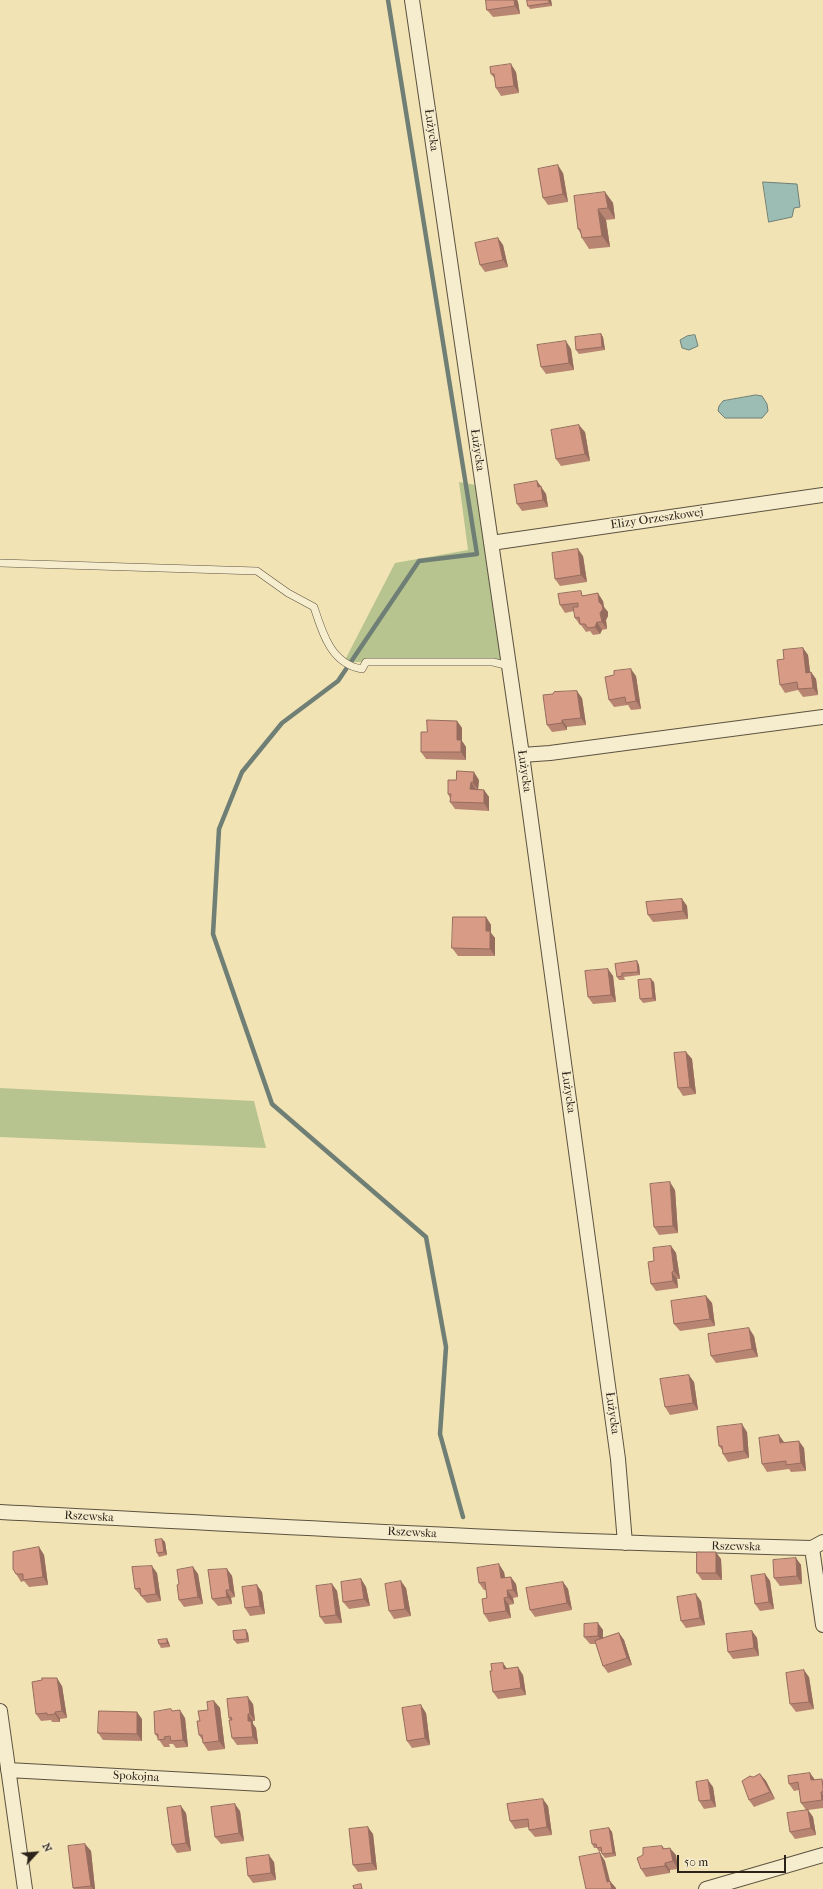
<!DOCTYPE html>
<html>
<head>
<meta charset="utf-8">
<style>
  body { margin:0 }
  #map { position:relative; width:823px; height:1889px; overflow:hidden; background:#f1e3b3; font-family:"IM FELL French Canon",serif }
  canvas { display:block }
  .north { position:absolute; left:16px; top:1833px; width:40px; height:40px; -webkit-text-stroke:3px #f6edce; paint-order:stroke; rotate:64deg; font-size:11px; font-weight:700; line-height:16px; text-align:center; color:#2b221a }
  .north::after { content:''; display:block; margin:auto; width:14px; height:18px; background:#2b221a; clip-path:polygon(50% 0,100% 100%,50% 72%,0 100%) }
  .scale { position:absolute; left:677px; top:1855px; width:109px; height:18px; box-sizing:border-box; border:2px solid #2b221a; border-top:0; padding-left:5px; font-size:12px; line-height:14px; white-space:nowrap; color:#2b221a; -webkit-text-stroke:3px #f6edce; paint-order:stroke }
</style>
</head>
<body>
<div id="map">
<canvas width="823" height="1889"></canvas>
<div class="north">N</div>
<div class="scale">50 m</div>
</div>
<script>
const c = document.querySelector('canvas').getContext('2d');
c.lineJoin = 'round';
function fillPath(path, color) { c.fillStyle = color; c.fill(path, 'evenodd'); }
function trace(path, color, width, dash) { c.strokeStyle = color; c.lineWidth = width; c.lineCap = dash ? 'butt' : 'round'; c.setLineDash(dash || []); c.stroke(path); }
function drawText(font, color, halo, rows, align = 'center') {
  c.font = font + ' "IM FELL French Canon",serif'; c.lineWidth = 3; c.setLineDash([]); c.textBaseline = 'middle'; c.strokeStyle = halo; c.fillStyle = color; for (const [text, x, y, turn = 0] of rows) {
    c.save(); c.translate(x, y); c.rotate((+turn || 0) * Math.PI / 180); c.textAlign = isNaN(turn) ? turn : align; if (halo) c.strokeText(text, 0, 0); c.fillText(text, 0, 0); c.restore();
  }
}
const green = new Path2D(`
  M459,482l17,3 26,177h-158l51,-99 73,-13z
  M0,1088l254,13 12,47 -266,-11z`);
const water = new Path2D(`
  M763,182l34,2 3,23 -6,1 -2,9 -23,5z
  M695,335l3,11 -9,4 -7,-2 -2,-8 7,-4z
  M756,395l6,1 5,8 1,7 -6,7h-37l-7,-7 1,-5 4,-5z`);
const stream = new Path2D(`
  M388,0l89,554 -58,7 -81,120 -56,42 -40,49 -23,57 -6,105 59,170 154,133 20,110 -6,87 23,83`);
const service = new Path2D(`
  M0,563l257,8 31,22 26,14c8,25 17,57 48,62l4,-7h127l16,4`);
const minor = new Path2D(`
  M412,0l110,755 96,704 7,84
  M491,543l332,-48
  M522,755l28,-2 273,-36
  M0,1512c271,14 541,30 812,36l11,-6
  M812,1548l11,77
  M0,1711l25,178
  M8,1770l255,14
  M706,1889l117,-34`);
const wall = new Path2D(`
  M486,0h31l1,2 2,12 -27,3 -6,-7z
  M527,0h24l1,6 -22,3 -2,-3z
  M516,72l3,21 -18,3 -5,-8 -1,-9 -4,-5z
  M563,173l5,29 -20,3 -5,-7z
  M605,192l8,11 2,16 -9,1 4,27 -21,2 -7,-11 -1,-4 -3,-5z
  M498,238l5,7 5,22 -23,5 -5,-7z
  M601,334l2,3 2,13 -26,4 -3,-4z
  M571,349l3,21 -28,4 -5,-7z
  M585,432l5,29 -29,5 -5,-7z
  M537,481l9,13 2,13 -26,4 -5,-7z
  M583,556l4,26 -27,4 -5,-7z
  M584,595l19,6 1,6 4,5v4l-2,4 1,9 -5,1 -2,4 -7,1 -3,-4 -4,1 -5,-7h-1l-5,-7 -1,-7 -9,2 -5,-8z
  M803,648l5,7 2,17h1l5,7 2,16 -15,2 -5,-7 -13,3 -5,-8 4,-26z
  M614,675l22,1 5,33 -10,1 -3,-5 -14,2 -5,-7z
  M582,698l4,27 -19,2v3l-15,2 -5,-7z
  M457,721l5,7v13l4,6v13l-40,-1 -5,-7 6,-20z
  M456,780h23l-1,9 6,1 5,7v14l-34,-2 -5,-7v-4l-2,-4z
  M682,899l5,7 1,13 -35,3 -5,-7z
  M486,917l5,8v8l4,5v18h-37l-6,-8z
  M637,961l2,4 1,10 -16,2 1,3h-6l-2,-3z
  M608,969l5,7 3,26 -23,2 -5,-7z
  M654,982l2,19 -13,2 -3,-4z
  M686,1052l6,7 4,35 -13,2 -5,-8z
  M675,1190l3,43 -19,2 -5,-8z
  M671,1246l5,7 4,26h-3l1,9 -22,3 -5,-7 3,-23z
  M706,1296l6,7 3,23 -35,5 -6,-7z
  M754,1336l4,21 -42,6 -5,-7z
  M694,1382l4,28 -28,5 -5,-8z
  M747,1432l2,26 -21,4 -5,-8 -1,-4 -3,-4z
  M784,1443l20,5 2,23 -15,1 -2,-3 -22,3 -5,-8z
  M162,1539l3,3 2,13 -8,2 -2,-4z
  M39,1547l5,8 4,30 -19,2 -5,-6 -3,1 -8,-13z
  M796,1558l5,7 1,19 -22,2 -6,-8z
  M721,1559l1,21h-20l-5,-7z
  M193,1567l5,7 5,30 -19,3 -5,-7v-16z
  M227,1569l5,7 3,21 -4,1 1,6 -14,2 -6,-7z
  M504,1572l1,5 11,7 2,13 -5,1 1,6 -5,1 2,13 -22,4 -5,-8 3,-16 -1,-8h-2l-5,-7z
  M157,1573l4,28 -14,2 -12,-14z
  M765,1574l5,7 4,28 -14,2 -5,-7z
  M361,1579l5,8 4,19 -21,3 -6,-7z
  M563,1582l5,7 4,21 -37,7 -5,-7z
  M332,1584l5,7 5,32 -17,1 -5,-7z
  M406,1588l5,28 -17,3 -5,-8z
  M262,1592l3,22 -15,2 -5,-8z
  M701,1601l4,24 -19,3 -5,-7z
  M603,1630v8l16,-5 5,7 8,25 -24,8 -5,-7 -7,-22h-6l-6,-7z
  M752,1631l5,7 2,18 -26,3 -5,-7z
  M248,1633l1,9 -12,2 -3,-4z
  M167,1639l2,4 1,4 -9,1 -2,-4z
  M507,1669l16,6 3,20 -28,4 -5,-7 -1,-21z
  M809,1677l5,32 -18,3 -6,-8z
  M62,1686l5,32 -7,1v3h-8l-1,-2 -10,1 -5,-7z
  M214,1701l6,7 5,41 -17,2 -5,-8v-2l-4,-6 1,-14z
  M253,1704l2,17h-2v3l3,4 2,16 -21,1 -5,-7 -2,-18 -1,-2z
  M173,1711l12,7 3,29 -12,1 -3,-4h-4l1,3h-6l-9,-13z
  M426,1713l4,32 -18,3 -5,-7z
  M142,1719v22l-39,-1 -5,-7z
  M810,1773l5,7 8,1v27l-15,2 5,7 3,18 -21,4 -5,-7 16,-22 -5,-7 -2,-13 -5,1 -5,-7z
  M760,1774l6,7 9,18 -21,8 -5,-7 4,-23z
  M713,1787l3,20 -12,2 -5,-8z
  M548,1806l4,29 -17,2 -6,-7v-3l-14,2 -5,-8z
  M240,1811l4,30 -23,3 -6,-7z
  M186,1813l5,38 -14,2 -5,-8z
  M609,1828l3,4 4,24 -11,2 -3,-4v-3l-3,1 -2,-4h-3l-2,-4z
  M373,1834l4,36 -19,2 -5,-7z
  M85,1844l6,7 4,38h-21l-1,-1z
  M662,1846l2,2 12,7 2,14 -8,1v3l-24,4 -5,-8z
  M274,1862l2,18 -23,3 -5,-7z`);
const shadedWall = new Path2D(`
  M514,0h3l1,2 2,12 -5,-8z
  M549,0h2l1,6 -3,-3z
  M511,64l5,8 3,21 -5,-7z
  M558,165l5,8 5,29 -5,-8z
  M605,192l8,11 2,16 -7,-11z
  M598,209l8,11 4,27 -8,-11z
  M498,238l5,7 5,22 -5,-7z
  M601,334l2,3 2,13 -3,-3z
  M566,341l5,8 3,21 -5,-7z
  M579,425l6,7 5,29 -5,-7z
  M537,481l9,13 2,13 -5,-7 -5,-13z
  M578,549l5,7 4,26 -6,-7z
  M598,593l5,8 1,6 4,5v4l-2,4 1,9 -5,-7z
  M597,622l5,8 -2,4 -5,-7z
  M803,648l5,7 3,25 -5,-7z
  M631,669l5,7 5,33 -5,-8z
  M811,672l5,7 2,16 -5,-7z
  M577,691l5,7 4,27 -5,-7z
  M562,720l5,7v3l-5,-7z
  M457,721l5,7v13l4,6v13l-5,-8 -4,-12z
  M474,772l5,8 -1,10 -5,-7z
  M471,782l5,8 -6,-1z
  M484,790l5,7v14l-5,-8z
  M682,899l5,7 1,13 -5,-8z
  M486,917l5,8v8l4,5v18l-5,-7 -4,-18z
  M637,961l2,4 1,10 -2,-3z
  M608,969l5,7 3,26 -5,-7z
  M651,979l3,3 2,19 -3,-3z
  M686,1052l6,7 4,35 -6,-7z
  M670,1182l5,8 3,43 -5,-7z
  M671,1246l5,7 4,26 -6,-8z
  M672,1272l5,7 1,9 -5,-7z
  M706,1296l6,7 3,23 -5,-7z
  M749,1328l5,8 4,21 -6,-8z
  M689,1375l5,7 4,28 -5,-7z
  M742,1424l5,8 2,26 -5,-7z
  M779,1435l5,7 -4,1z
  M799,1441l5,7 2,23 -5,-8z
  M162,1539l3,3 2,13 -3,-3z
  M39,1547l5,8 4,30 -5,-8z
  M716,1552l5,7 1,21 -6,-7z
  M796,1558l5,7 1,19 -5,-8z
  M499,1564l5,8 2,13 -5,-7z
  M152,1566l5,7 4,28 -5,-7z
  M193,1567l5,7 5,30 -5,-7z
  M227,1569l5,7 3,21 -5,-7z
  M765,1574l5,7 4,28 -5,-7z
  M511,1577l5,7 2,13 -5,-7z
  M361,1579l5,8 4,19 -6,-7z
  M401,1581l5,7 5,28 -6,-7z
  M563,1582l5,7 4,21 -5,-7z
  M332,1584l5,7 5,32 -6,-8z
  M257,1585l5,7 3,22 -5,-8z
  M226,1590l5,8 1,6 -5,-7z
  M507,1590l6,8 1,6 -6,-7z
  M696,1594l5,7 4,24 -5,-7z
  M504,1598l5,7 2,13 -5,-7z
  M598,1623l5,7v14l-5,-8z
  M246,1630l2,3 1,9 -2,-3z
  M752,1631l5,7 2,18 -5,-8z
  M619,1633l5,7 8,25 -5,-7z
  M167,1639l2,4 1,4 -3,-4z
  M503,1663l5,7 -4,-1z
  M518,1667l5,8 3,20 -5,-7z
  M804,1670l5,7 5,32 -5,-7z
  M57,1678l5,8 5,32 -5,-7z
  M248,1697l5,7 2,17 -5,-7z
  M214,1701l6,7 5,41 -6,-8z
  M421,1705l5,8 4,32 -5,-7z
  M180,1710l5,8 3,29 -5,-7z
  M55,1712l5,7v3l-5,-8z
  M137,1712l5,7v22l-5,-7z
  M248,1714l5,7v3l3,4 2,16 -5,-7 -5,-16z
  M810,1773l5,7h-4z
  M760,1774l6,7 9,18 -5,-7z
  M708,1780l5,7 3,20 -5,-7z
  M821,1792l2,3v6l-1,-1z
  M543,1799l5,7 4,29 -5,-8z
  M235,1804l5,7 4,30 -5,-8z
  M181,1806l5,7 5,38 -5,-8z
  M808,1810l5,7 3,18 -5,-7z
  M368,1827l5,7 4,36 -5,-7z
  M609,1828l3,4 4,24 -3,-3z
  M85,1844l6,7 4,38h-2l-2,-3z
  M670,1848l6,7 2,14 -5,-8z
  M600,1853l5,8 7,28 -5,-7z
  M269,1855l5,7 2,18 -5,-7z
  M665,1863l5,7v3l-5,-7z
  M610,1881l6,7v1h-4z`);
const building = new Path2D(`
  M486,0h28l1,6 -28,4z
  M527,0h22v3l-21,3z
  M511,64l3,22 -18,2 -2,-14h-3l-1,-7z
  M558,165l5,29 -20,4 -5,-29z
  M605,192l3,16 -10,1 4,27 -20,2 -2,-9h-2l-4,-33z
  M498,238l5,22 -23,5 -5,-22z
  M601,334l1,13 -26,3 -1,-13z
  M566,341l3,22 -28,4 -4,-22z
  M579,425l6,29 -29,5 -5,-29z
  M537,481l1,6 3,-1 2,14 -26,4 -3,-19z
  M578,549l3,26 -26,4 -3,-26z
  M581,591l1,5 16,-3 1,9 3,3 1,4 -3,4 2,9h-5l-2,5 -7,1 -3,-4h-5l-1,-7 -4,1 -2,-11h5v-4l-18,2 -2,-11z
  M803,648l3,25 5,-1 2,16 -15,1 -1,-7 -17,3 -3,-25 7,-1 -1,-9z
  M631,669l5,32 -10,2 -1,-6 -16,3 -4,-23 9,-2v-4z
  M577,691l4,27 -19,2v3l-15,2 -4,-30 10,-1 1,-2z
  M427,720l30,1v19h4v12h-40v-20h6z
  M457,771l17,1 -1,11 -2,-1 -1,7 14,1v13l-34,-1 1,-8h-3v-14h8z
  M682,899l1,12 -35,4 -2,-13z
  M453,917h33v14h4v18l-38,-1z
  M637,961l1,11 -16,1v3l-5,1 -2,-13z
  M608,969l3,26 -23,2 -3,-26z
  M651,979l2,19 -13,1 -2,-19z
  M686,1052l4,35 -12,1 -4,-35z
  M670,1182l3,44 -19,1 -4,-43z
  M671,1246l3,25 -2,1 1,9 -22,3 -3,-22 6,-1 -1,-13z
  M706,1296l4,23 -36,5 -3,-23z
  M749,1328l3,21 -41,7 -3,-22z
  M689,1375l4,28 -28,4 -5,-28z
  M742,1424l2,27 -21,3 -1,-8h-3l-2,-19z
  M779,1435l1,8 19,-2 2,22 -15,2v-4l-24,3 -3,-26z
  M162,1539l2,13 -7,1 -2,-13z
  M39,1547l4,30 -20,3v-6h-7l-3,-5v-17z
  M697,1552h19v21h-19z
  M796,1558l1,18 -23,2 -1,-18z
  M499,1564l2,14 10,-1 2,13h-6l1,7 -4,1 2,13 -22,3 -2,-15 5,-1 -2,-16 -6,1 -2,-15z
  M152,1566l4,28 -15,2 -1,-8 -5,1 -3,-22z
  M193,1567l5,30 -19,3 -2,-15 2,-1 -2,-14z
  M227,1569l3,21h-4l1,7 -15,2 -4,-29z
  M765,1574l4,28 -14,2 -4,-28z
  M361,1579l3,20 -21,3 -2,-20z
  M401,1581l4,28 -16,2 -4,-27z
  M563,1582l4,21 -37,7 -4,-22z
  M332,1584l4,31 -16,2 -4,-31z
  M257,1585l3,21 -15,2 -3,-21z
  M696,1594l4,24 -19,3 -4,-24z
  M598,1623v13l-14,1v-13z
  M246,1630l1,9 -13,1 -1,-9z
  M752,1631l2,17 -26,4 -2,-18z
  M619,1633l8,25 -24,8 -8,-25z
  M167,1639v4l-8,1 -1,-4z
  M503,1663l1,6 14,-2 3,21 -28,4 -3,-21h2l-1,-7z
  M804,1670l5,32 -19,2 -4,-31z
  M42,1678h15l5,33 -7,1v2l-8,1v-2l-11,1 -4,-32 10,-2z
  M248,1697l2,17h-2v7h3l2,16 -21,1 -3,-18h3l-1,-3 -2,1 -2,-19z
  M214,1701l5,40 -16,2 -1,-8h-3l-2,-14h3l-2,-10 10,-1 -1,-8z
  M421,1705l4,33 -18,3 -5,-33z
  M171,1709l1,2 8,-1 3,30 -12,1 -1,-5 -6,1 1,2 -7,1v-6h-3l-1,-22z
  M99,1711l38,1v22l-39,-1z
  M810,1773l1,7 11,-1 1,9v4h-2l1,8 -21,3 -3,-21 -9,2 -1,-8z
  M760,1774l10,18 -21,8 -7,-19 8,-5 3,1z
  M708,1780l3,20 -12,1 -3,-19z
  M543,1799l4,28 -18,3 -1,-11 -18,2 -3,-17z
  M235,1804l4,29 -24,4 -4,-30z
  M181,1806l5,37 -14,2 -5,-37z
  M808,1810l3,18 -21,4 -3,-19z
  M368,1827l4,36 -19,2 -4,-36z
  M609,1828l4,25 -11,1 -1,-7 -4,1 -1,-4h-4l-2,-13z
  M85,1844l6,42 -18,2 -5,-42z
  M662,1846l1,3 7,-1 3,13 -8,2v3l-24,3 -4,-11 6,-3v-7z
  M600,1853l7,29 3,-1 2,8h-26l-7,-32z
  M269,1855l2,18 -23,3 -2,-18z
  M361,1884l1,5h-8l-1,-3z`);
const streetNames = [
  ["Łużycka",431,130,82],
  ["Łużycka",477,450,82],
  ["Elizy Orzeszkowej",657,519,-8],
  ["Łużycka",524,771,82],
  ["Łużycka",568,1092,82],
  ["Łużycka",612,1413,82],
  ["Rszewska",89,1517,3],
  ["Rszewska",412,1533,3],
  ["Rszewska",736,1547,1],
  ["Spokojna",136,1777,3]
];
fillPath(green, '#b7c48f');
fillPath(water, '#9cbdb4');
trace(water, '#6f7f76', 1);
trace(stream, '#6f7f76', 4.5);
trace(service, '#5c5240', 8);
trace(minor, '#5c5240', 16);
trace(service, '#f6edce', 7);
trace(minor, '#f6edce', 14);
fillPath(wall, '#b98573');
fillPath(shadedWall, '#966c5e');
fillPath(building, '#d79b86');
trace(building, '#966c5e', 1);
drawText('12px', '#2b221a', '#f6edce', streetNames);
</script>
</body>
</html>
